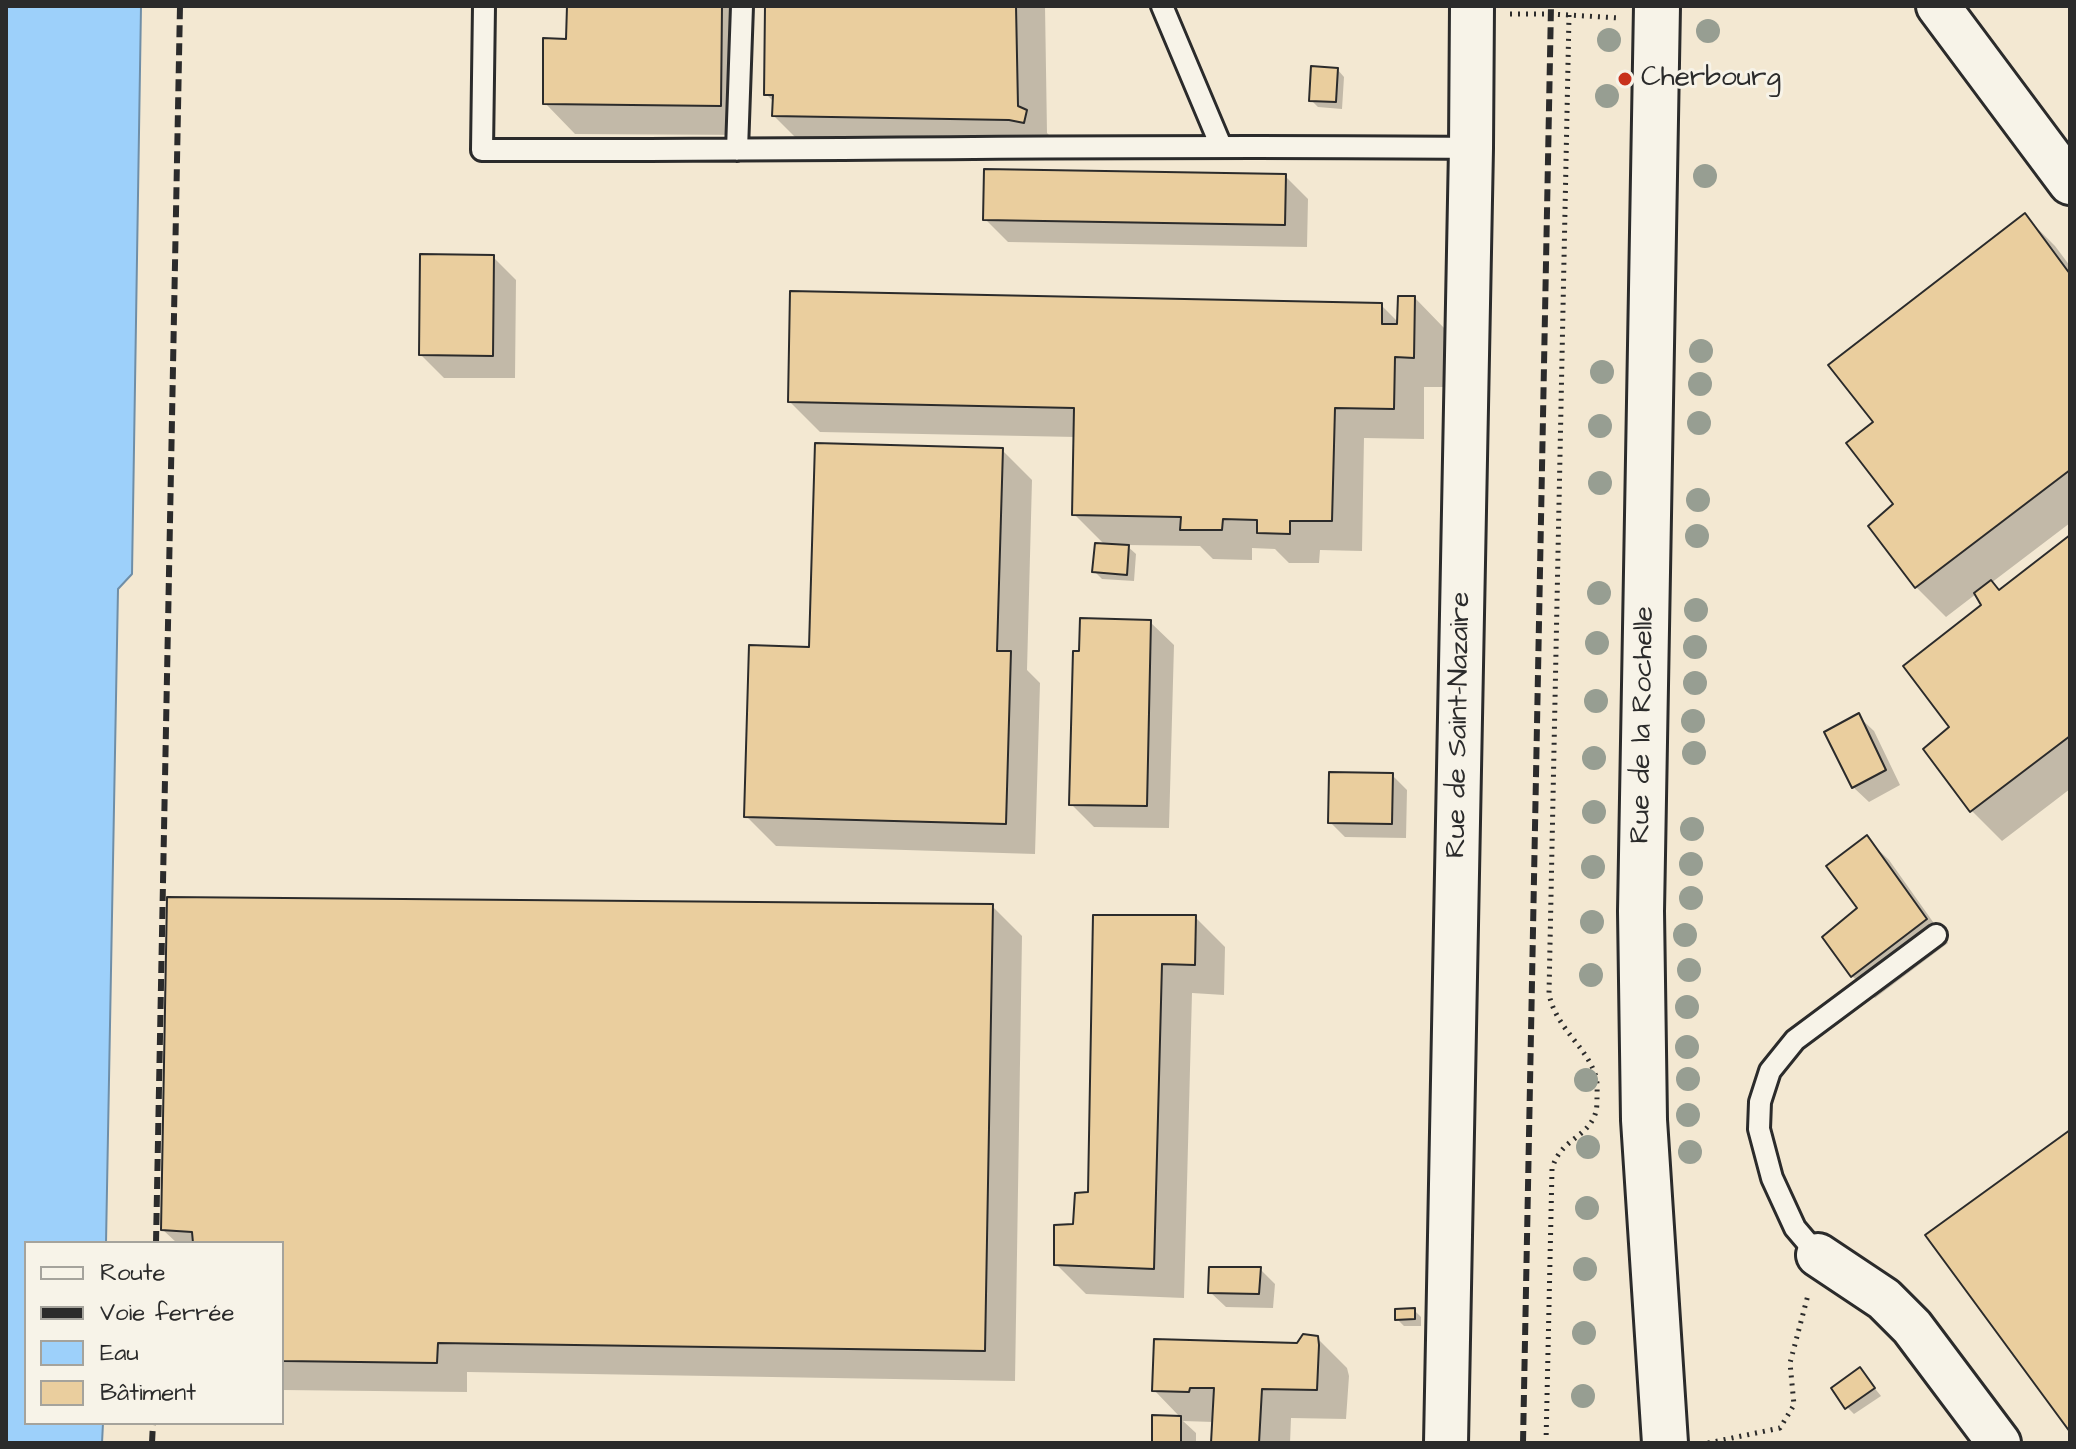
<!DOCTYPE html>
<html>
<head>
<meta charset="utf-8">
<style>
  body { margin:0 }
  #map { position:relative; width:2076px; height:1449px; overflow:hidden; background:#f7f3e8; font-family:"Architects Daughter",sans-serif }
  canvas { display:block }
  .frame { position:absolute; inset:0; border:8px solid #2b2b2b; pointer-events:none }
  .legend { position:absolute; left:24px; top:1241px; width:260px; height:184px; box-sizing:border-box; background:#f7f3e8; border:2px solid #a5a39c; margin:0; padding:10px 14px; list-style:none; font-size:24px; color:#2b2b2b }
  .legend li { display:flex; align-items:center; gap:16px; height:40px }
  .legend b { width:40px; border:2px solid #a5a39c }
</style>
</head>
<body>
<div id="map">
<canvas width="2076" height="1449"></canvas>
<div class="frame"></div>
<ul class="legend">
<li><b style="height:10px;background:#f7f3e8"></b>Route</li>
<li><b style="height:10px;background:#2b2b2b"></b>Voie ferrée</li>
<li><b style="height:22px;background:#9dd0fa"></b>Eau</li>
<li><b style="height:22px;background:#eace9e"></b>Bâtiment</li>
</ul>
</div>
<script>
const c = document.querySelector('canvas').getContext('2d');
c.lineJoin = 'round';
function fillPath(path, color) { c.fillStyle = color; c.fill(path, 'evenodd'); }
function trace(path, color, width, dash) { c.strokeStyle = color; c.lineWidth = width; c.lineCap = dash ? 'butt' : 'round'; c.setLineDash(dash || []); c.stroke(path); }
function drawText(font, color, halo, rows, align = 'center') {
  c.font = font + ' "Architects Daughter",sans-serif'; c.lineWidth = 6; c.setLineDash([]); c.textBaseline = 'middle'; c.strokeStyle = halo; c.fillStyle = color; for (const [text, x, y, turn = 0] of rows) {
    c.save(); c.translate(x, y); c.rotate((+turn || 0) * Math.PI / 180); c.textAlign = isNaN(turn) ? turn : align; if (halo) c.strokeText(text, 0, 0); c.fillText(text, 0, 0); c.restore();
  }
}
const built = new Path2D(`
  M6,6h2064v1437h-2064zM26,1243h256v180h-256z`);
const water = new Path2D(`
  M6,6h135l-9,568 -14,15 -12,654h-80v180h77l-1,20h-96z`);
const shadow = new Path2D(`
  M569,6h183l-2,129 -175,-1 -30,-31 23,-62z
  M767,6h278l2,127 9,9 -252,4 -30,-30v-14l-8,-8z
  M1337,69l7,8 -2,32 -24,-2 -7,-7z
  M1285,176l23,23 -1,48 -299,-5 -23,-23z
  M2025,216l30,30 15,20v257l-79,60 9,9 70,-55v252l-68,52 -30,-30 -46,-61 26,-23 31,-121 -7,-12 -30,23 -30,-30 -40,-165z
  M493,257l23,23 -1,98h-71l-24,-24z
  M1415,298l30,31 -1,58h-20v52l-60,-1 -2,113 -42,-1 -1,13h-30l-14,-14 -23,-1v12l-39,-1 -13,-13 -74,-1 10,9 -2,27 -32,-2 -8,-8 11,-26 -31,-31 2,-77 -256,-5 -30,-30 591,-97 18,18z
  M1002,450l30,30 -5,190 13,13 -5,171 -259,-8 -30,-30z
  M1150,622l24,23 -5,183 -75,-1 -23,-23 10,-152z
  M1858,716l16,15 26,54 -31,17 -16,-15z
  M1392,775l15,15 -1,48 -61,-1 -15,-15z
  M1866,838l23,22 59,83 -73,55 -23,-22z
  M992,906l30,30 -7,445 -548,-9v20l-185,-2v-147h-105l-14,-13z
  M1095,917h100l30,30 -1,48 -32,-2 -8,305 -98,-4 -30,-30 34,-70z
  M1260,1269l15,15 -2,24 -47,-1 -16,-15z
  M1414,1310l7,7v9h-17l-7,-7z
  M1317,1338l30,30 2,8 -3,43 -55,-1 -1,25h-77l1,-21 -31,-1 13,12v10h-42v-26l27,1 -27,-28 144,-45z
  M1860,1370l21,26 -27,18 -7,-7z`);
const building = new Path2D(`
  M567,6h155l-1,100 -178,-2v-66l23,1z
  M765,6h251l2,100 9,4 -3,13 -15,-3 -237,-4 1,-21h-9z
  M1311,66l27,2 -2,34 -27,-1z
  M984,169l302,5 -1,51 -302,-5z
  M2025,213l45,61v196l-155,118 -47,-62 25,-22 -47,-61 27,-21 -45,-57z
  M420,254l74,1 -1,101 -74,-1z
  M790,291l592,12v21h15l1,-28h17l-1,62 -19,-1 -1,52 -59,-1 -3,113h-42v13l-33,-1v-13l-34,-1 -1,11h-42l1,-13 -109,-2 2,-107 -286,-6z
  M815,443l188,5 -6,203h14l-5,173 -262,-7 5,-172 60,2z
  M2070,535v201l-100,76 -47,-63 26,-22 -46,-61 78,-61 -7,-12 17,-13 8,10z
  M1095,543l34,2 -2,30 -35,-3z
  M1080,618l71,2 -4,186 -78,-1 4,-154h6z
  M1859,713l27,57 -34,18 -28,-56z
  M1329,772l64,1 -1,51 -64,-1z
  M1867,835l60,84 -76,58 -29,-40 35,-29 -31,-42z
  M167,897l826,7 -8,447 -547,-8 -1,20 -155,-2v-118h-89l-1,-11 -31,-2z
  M1093,915h103l-1,50 -33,-1 -8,305 -100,-4v-40l19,-1 2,-31 13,-1z
  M2070,1130v302l-145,-197z
  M1209,1267h52l-2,27 -51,-1z
  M1415,1308v11l-20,1v-11z
  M1303,1334l15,2 1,9 -2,45 -55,-1 -3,54h-48l3,-55h-24l-1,4 -37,-1 2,-52 143,4z
  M1860,1367l15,21 -30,21 -14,-21z
  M1152,1415l29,1v27h-29z`);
const path = new Path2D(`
  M1510,14h41l69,4
  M1546,1443l6,-274c8,-29 32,-30 42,-52 3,-6 3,-13 3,-19 0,-8 1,-17 -2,-24 -10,-29 -39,-46 -46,-80l20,-979
  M1708,1443l72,-15 14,-23 -4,-42 18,-68`);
const service = new Path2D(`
  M484,6l-2,144c330,1 659,-6 989,-2
  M1162,6l59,140
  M737,150l5,-144
  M1818,1255l-23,-27 -23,-50 -13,-49 1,-27 10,-31 25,-31 141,-105`);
const minor = new Path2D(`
  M1938,6l132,177
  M1818,1255l66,44 28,28 87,116
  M1446,1443l25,-1295 1,-142`);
const secondary = new Path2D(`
  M1657,6l-16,905 3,209 21,323`);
const rail = new Path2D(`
  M156,1243l24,-1237
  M152,1443l1,-20
  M1523,1443l28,-1437`);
const trees = [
  [1708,31],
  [1609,40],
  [1607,96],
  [1705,176],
  [1701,351],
  [1602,372],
  [1700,384],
  [1699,423],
  [1600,426],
  [1600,483],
  [1698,500],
  [1697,536],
  [1599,593],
  [1696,610],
  [1597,643],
  [1695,647],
  [1695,683],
  [1596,701],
  [1693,721],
  [1694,753],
  [1594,758],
  [1594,812],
  [1692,829],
  [1691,864],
  [1593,867],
  [1691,898],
  [1592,922],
  [1685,935],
  [1689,970],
  [1591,975],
  [1687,1007],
  [1687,1047],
  [1688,1079],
  [1586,1080],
  [1688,1115],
  [1588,1147],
  [1690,1152],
  [1587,1208],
  [1585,1269],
  [1584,1333],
  [1583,1396]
];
const markers = [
  [1625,79,8,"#c8321e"]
];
const poiNames = [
  ["Cherbourg",1641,79]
];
const streetNames = [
  ["Rue de Saint-Nazaire",1460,725,-89],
  ["Rue de la Rochelle",1644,725,-89]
];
fillPath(built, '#f3e8d2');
fillPath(water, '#9dd0fa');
trace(water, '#6f8ea7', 2);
fillPath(shadow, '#0003');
fillPath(building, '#eace9e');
trace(building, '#2b2b2b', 2);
trace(service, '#2b2b2b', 26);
trace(minor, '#2b2b2b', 48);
trace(secondary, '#2b2b2b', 50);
trace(path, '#2b2b2b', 5, [2, 6]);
trace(service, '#f7f3e8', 20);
trace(minor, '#f7f3e8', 42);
trace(secondary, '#f7f3e8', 44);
trace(rail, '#2b2b2b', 6, [12, 6]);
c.fillStyle = '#979e92';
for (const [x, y] of trees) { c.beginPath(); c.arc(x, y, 12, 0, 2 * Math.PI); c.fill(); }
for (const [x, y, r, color] of markers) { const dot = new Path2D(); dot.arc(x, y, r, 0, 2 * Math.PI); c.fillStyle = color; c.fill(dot); trace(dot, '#f7f3e8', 3); }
drawText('28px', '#2b2b2b', '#f7f3e8', poiNames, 'left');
drawText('28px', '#2b2b2b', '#f7f3e8', streetNames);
</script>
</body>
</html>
